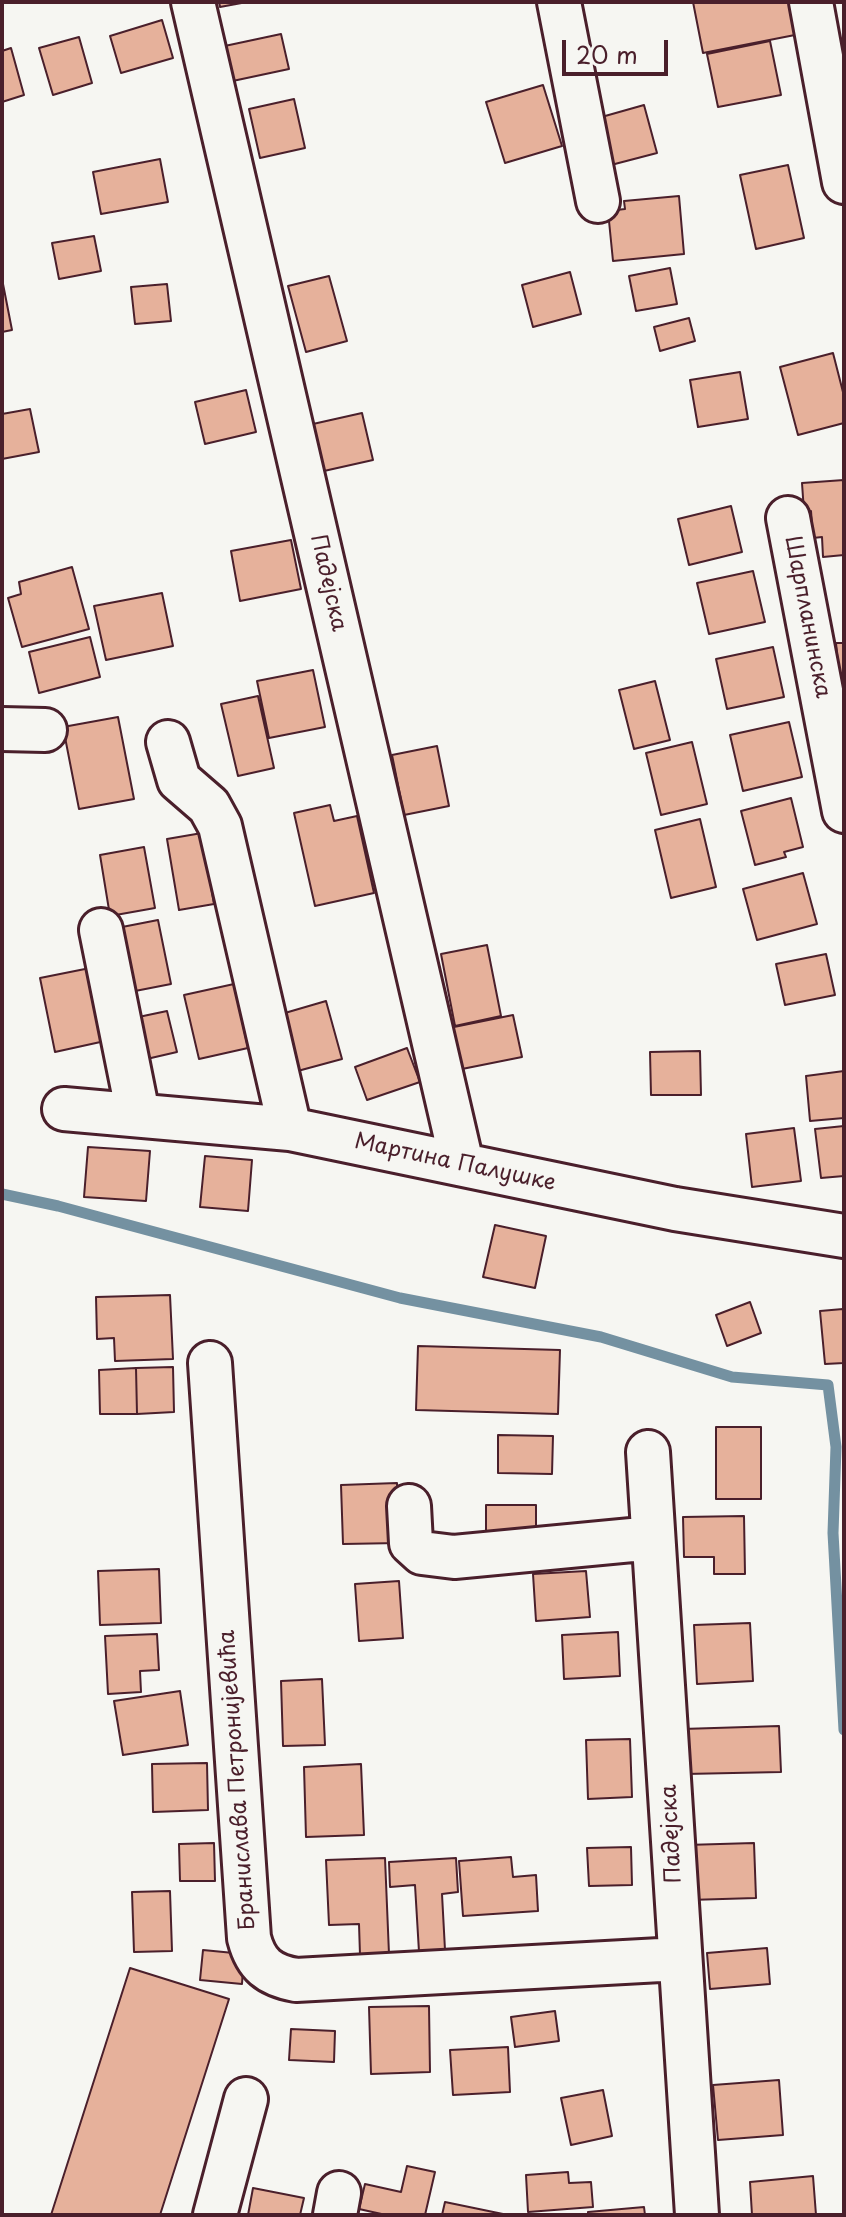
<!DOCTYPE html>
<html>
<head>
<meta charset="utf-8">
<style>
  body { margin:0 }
  #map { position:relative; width:846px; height:2217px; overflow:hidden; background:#f6f6f2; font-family:"Playpen Sans",sans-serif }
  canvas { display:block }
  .frame { position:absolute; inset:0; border:4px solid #4a1f2b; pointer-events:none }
  .scale { position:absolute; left:562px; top:40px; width:106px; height:36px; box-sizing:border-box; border:4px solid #4a1f2b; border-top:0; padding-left:10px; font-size:24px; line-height:28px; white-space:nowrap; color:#4a1f2b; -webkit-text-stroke:6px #f6f6f2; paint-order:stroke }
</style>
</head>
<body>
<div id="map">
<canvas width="846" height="2217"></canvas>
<div class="frame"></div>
<div class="scale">20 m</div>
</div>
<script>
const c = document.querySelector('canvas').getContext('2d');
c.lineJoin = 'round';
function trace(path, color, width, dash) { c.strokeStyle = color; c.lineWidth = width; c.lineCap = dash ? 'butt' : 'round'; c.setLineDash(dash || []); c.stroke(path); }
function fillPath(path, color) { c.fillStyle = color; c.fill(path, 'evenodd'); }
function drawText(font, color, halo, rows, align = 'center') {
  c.font = font + ' "Playpen Sans",sans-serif'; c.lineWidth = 8; c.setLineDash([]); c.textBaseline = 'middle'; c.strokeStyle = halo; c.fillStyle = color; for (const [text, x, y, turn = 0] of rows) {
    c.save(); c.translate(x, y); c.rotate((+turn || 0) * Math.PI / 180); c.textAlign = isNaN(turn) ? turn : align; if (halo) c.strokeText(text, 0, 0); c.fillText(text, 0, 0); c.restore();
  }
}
const stream = new Path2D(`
  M2,1194l56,12 342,92 201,39 131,40 96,8 8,62 -3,86 11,197`);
const building = new Path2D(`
  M219,2h28l-27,5z
  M693,2h101l6,32 -97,19z
  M162,20l11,38 -52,15 -11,-37z
  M281,34l8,35 -61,13 -8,-35z
  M79,37l13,46 -39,12 -14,-47z
  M770,41l11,54 -63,12 -11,-53z
  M11,48l13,47 -22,7v-51z
  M543,85l19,61 -57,17 -19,-61z
  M294,99l11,49 -45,10 -11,-49z
  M644,105l13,48 -46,12 -13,-47z
  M160,159l8,43 -67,12 -8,-42z
  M788,165l16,73 -48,11 -16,-74z
  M679,196l5,58 -71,7 -5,-50 17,-2 -1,-8z
  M94,236l7,35 -42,8 -7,-36z
  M670,268l7,36 -41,7 -7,-35z
  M570,272l11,42 -48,13 -11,-42z
  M329,276l18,65 -41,11 -18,-66z
  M3,284l9,46 -10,2v-47z
  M167,284l4,37 -36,3 -4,-37z
  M689,318l6,23 -35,10 -6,-24z
  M833,353l11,43v27l-46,12 -18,-68z
  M740,372l8,47 -50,8 -8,-47z
  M246,390l10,42 -51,12 -10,-42z
  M30,409l9,43 -37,7v-45z
  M362,413l11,47 -58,13 -11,-47z
  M844,480v75l-21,2 -1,-20 -9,1 -2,-27 -7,1 -2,-29z
  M731,506l11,46 -53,13 -11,-46z
  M291,540l10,49 -61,12 -9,-50z
  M72,567l17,62 -67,18 -14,-49 13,-4 -2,-12z
  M753,571l12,51 -56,12 -12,-51z
  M162,593l11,53 -67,14 -12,-54z
  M90,637l10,40 -61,16 -10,-41z
  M836,643h8v63h-2z
  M773,647l11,50 -57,12 -11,-50z
  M313,670l12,57 -56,11 -12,-57z
  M655,681l15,59 -36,9 -15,-59z
  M258,696l16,72 -36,8 -17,-72z
  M118,717l16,82 -55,10 -16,-82z
  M789,722l13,55 -59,14 -13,-56z
  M692,742l15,62 -46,11 -15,-62z
  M437,746l12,60 -45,9 -12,-60z
  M791,798l12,49 -19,5 2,5 -31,8 -14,-54z
  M330,805l4,16 23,-5 17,77 -59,13 -21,-93z
  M700,819l16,68 -45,11 -16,-68z
  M202,833l12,71 -35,6 -12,-71z
  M144,847l11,61 -45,8 -10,-61z
  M803,873l14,51 -60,16 -14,-51z
  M158,920l13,64 -41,8 -13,-64z
  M487,945l14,71 -46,10 -14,-72z
  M826,954l9,41 -50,10 -9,-41z
  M90,968l15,73 -50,11 -15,-74z
  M234,984l14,64 -49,11 -15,-64z
  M326,1001l16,58 -48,13 -16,-57z
  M167,1011l10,41 -39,9 -9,-42z
  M513,1015l9,42 -65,13 -8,-42z
  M407,1048l13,34 -53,18 -12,-33z
  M700,1051l1,44h-50l-1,-43z
  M844,1071v47l-34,3 -4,-45z
  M844,1126v50l-23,2 -6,-49z
  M794,1128l7,53 -49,6 -6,-53z
  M88,1147l62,4 -4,50 -62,-4z
  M205,1156l47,4 -4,51 -48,-4z
  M495,1225l51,11 -11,52 -52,-11z
  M170,1295l3,64 -58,2 -1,-23 -17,1 -1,-42z
  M750,1302l11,31 -34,13 -11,-31z
  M843,1309l1,54 -19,1 -5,-53z
  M418,1346l142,4 -2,64 -142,-4z
  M173,1367l1,45 -37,2 -1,-46z
  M136,1368l1,46h-37l-1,-44z
  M716,1427h45v72h-45z
  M498,1435l55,1 -1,38 -54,-1z
  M397,1483l2,60 -56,1 -2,-59z
  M486,1505h50v36h-50z
  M744,1516l1,58h-31v-17h-30l-1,-40z
  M159,1569l2,54 -61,2 -2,-54z
  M586,1571l4,46 -54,4 -3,-47z
  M399,1581l4,57 -44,3 -4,-57z
  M750,1623l3,58 -56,3 -3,-59z
  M618,1632l2,44 -56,3 -2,-44z
  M157,1634l2,36 -19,1 1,21 -33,2 -3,-58z
  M322,1679l3,66 -42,1 -2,-65z
  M180,1691l8,54 -65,10 -9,-54z
  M779,1726l2,46 -96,2 -3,-45z
  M630,1739l2,58 -44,2 -2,-59z
  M207,1763l1,47 -55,2 -1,-48z
  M361,1764l3,71 -58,2 -2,-70z
  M214,1843l1,38h-35l-1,-37z
  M754,1843l2,55 -67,2 -3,-55z
  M631,1847l1,38 -43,1 -2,-38z
  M511,1857l2,20 23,-2 2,36 -75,5 -4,-55z
  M385,1858l4,96 -29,1 -1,-31 -30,1 -3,-65z
  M456,1858l2,34 -16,2 3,56 -26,2 -4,-67 -25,2 -1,-25z
  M170,1891l2,60 -38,1 -2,-60z
  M767,1948l3,36 -60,5 -3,-36z
  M203,1950l41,4 -2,30 -42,-4z
  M130,1968l99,31 -69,216h-109z
  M429,2006l1,66 -59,2 -2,-67z
  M555,2011l4,30 -44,6 -4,-30z
  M291,2029l44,2 -1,31 -45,-2z
  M508,2047l2,45 -57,3 -3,-45z
  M779,2080l4,55 -65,5 -5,-55z
  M603,2090l9,46 -41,9 -10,-47z
  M407,2166l28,6 -10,43h-39l-27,-6 6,-25 36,8z
  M568,2172l1,11 22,-1 2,25 -65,5 -2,-37z
  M813,2176l3,39h-64l-2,-33z
  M253,2188l51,10 -4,17h-52z
  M445,2202l58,12v1h-61z
  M644,2207l1,8h-57v-3z`);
const minor = new Path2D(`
  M193,2l269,1162
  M559,2l39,199
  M811,2l33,180
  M788,518l56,293
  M2,729l43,1
  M168,742l11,38 30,26 11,20 70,303
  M101,930l37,184
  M64,1109l226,20 385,80 169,27
  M210,1363l39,575c7,27 20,37 47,42l383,-21
  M648,1452l49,763
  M409,1506l2,37 11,10 32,4 199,-19
  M215,2215l31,-116
  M335,2215l4,-22`);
const streetNames = [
  ["Падејска",328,583,77],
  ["Шарпланинска",807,617,79],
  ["Мартина Палушке",455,1163,12],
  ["Бранислава Петронијевића",238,1780,-94],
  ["Падејска",672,1834,-93]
];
trace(stream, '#7491a1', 11);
fillPath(building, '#e6b19b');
trace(building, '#4a1f2b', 2);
trace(minor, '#4a1f2b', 48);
trace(minor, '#f6f6f2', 42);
drawText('22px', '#4a1f2b', '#f6f6f2', streetNames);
</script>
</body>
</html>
